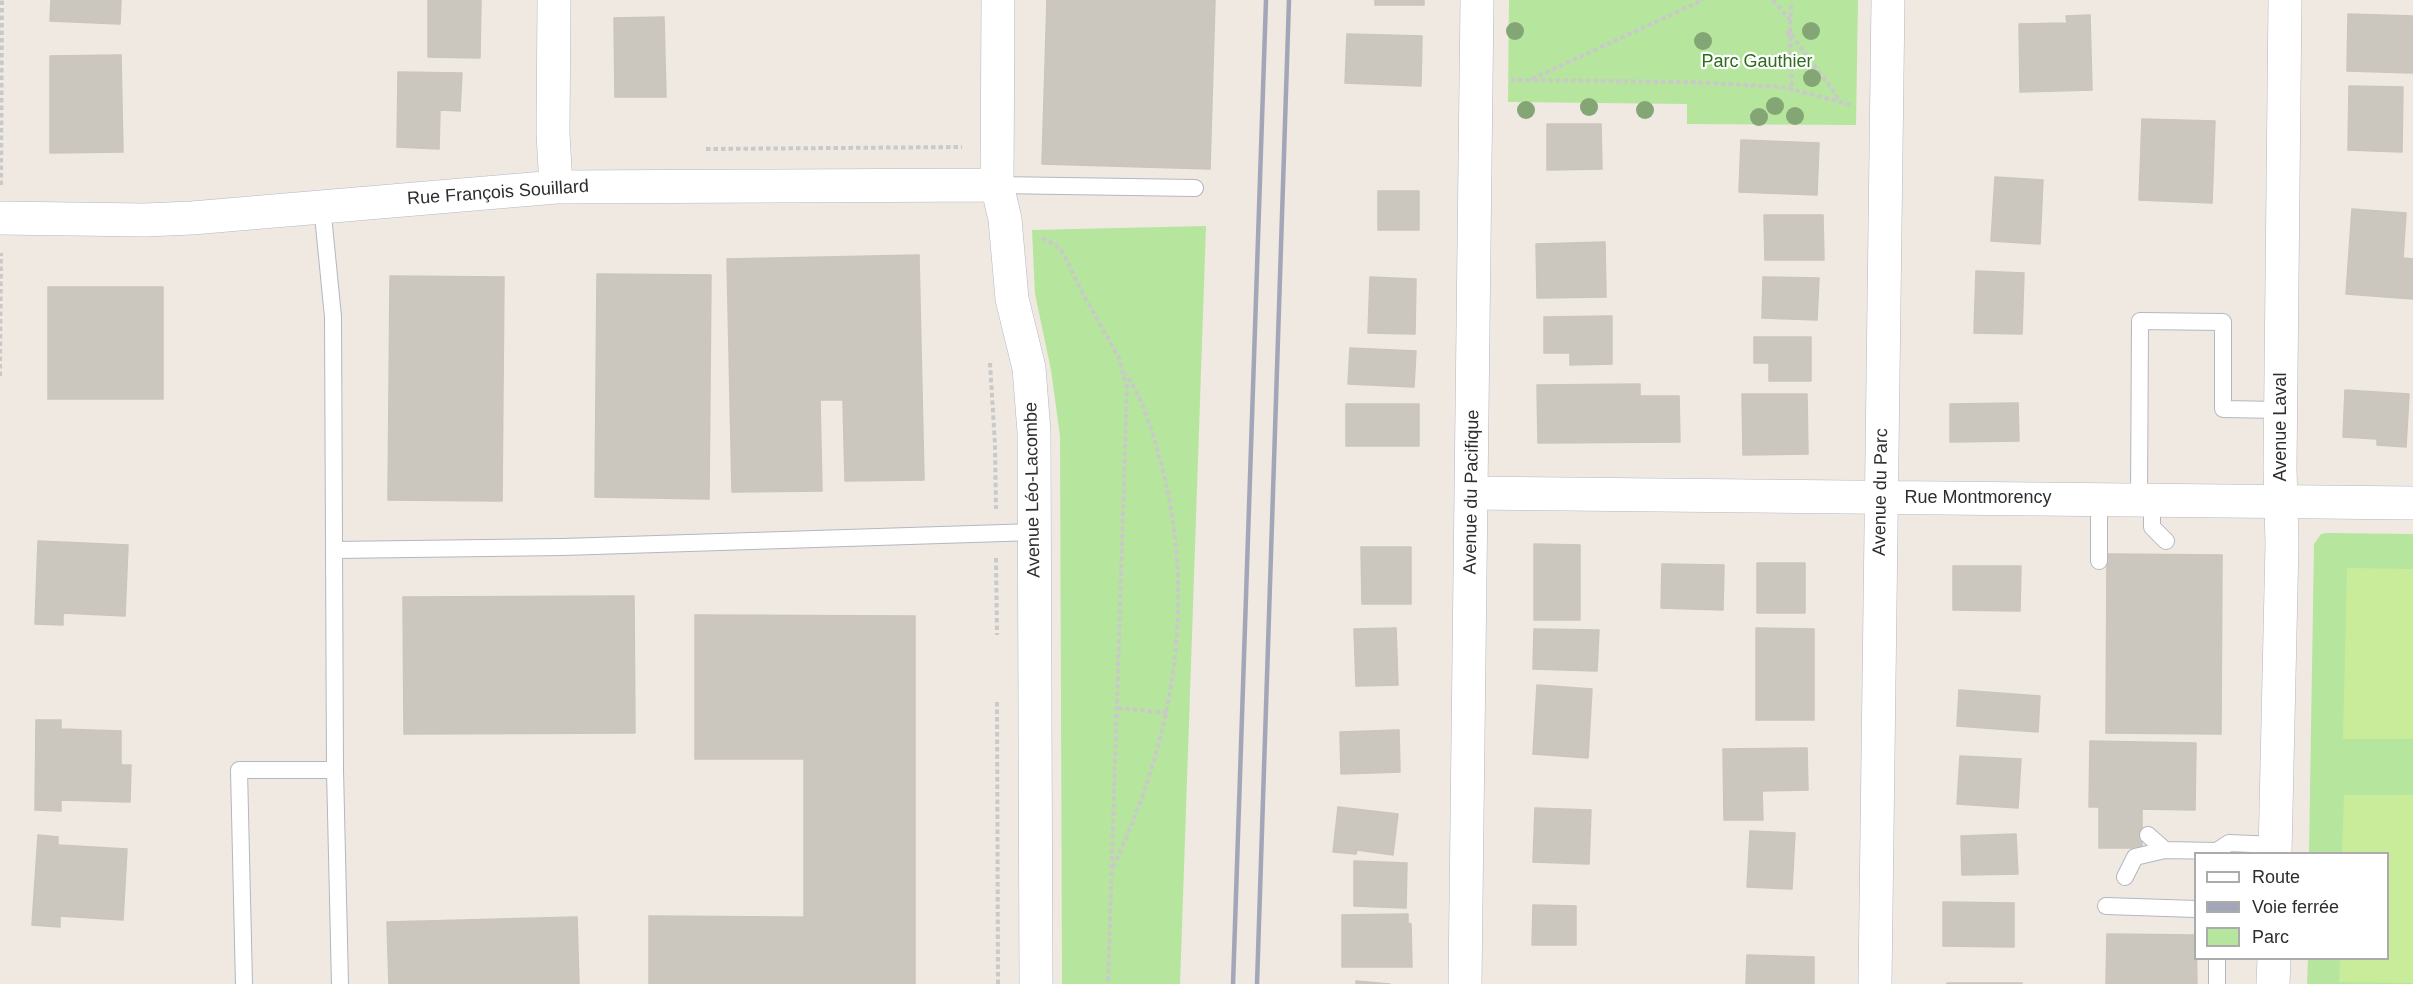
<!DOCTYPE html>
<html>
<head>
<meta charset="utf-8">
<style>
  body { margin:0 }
  #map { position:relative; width:2413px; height:984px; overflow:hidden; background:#efe9e1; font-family:Arial,sans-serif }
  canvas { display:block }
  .legend { position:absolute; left:2194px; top:852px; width:195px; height:108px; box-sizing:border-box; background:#fff; border:2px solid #ababab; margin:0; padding:8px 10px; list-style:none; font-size:18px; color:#2e2e2e }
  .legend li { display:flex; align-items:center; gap:12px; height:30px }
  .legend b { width:30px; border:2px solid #ababab }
</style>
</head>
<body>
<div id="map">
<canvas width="2413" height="984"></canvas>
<ul class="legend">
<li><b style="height:8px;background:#fff"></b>Route</li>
<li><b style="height:8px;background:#a3a6b8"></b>Voie ferrée</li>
<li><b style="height:16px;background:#b6e59e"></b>Parc</li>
</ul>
</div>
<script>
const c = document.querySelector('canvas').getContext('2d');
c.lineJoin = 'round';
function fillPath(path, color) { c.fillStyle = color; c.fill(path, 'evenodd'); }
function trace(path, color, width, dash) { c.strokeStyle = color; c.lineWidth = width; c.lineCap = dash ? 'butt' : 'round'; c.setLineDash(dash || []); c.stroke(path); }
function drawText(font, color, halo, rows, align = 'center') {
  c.font = font + ' Arial,sans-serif'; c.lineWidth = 4.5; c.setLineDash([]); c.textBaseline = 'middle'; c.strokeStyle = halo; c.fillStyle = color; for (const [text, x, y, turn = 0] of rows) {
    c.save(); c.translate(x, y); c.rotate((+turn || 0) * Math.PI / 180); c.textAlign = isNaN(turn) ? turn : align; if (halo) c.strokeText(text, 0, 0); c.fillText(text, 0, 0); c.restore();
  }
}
const green = new Path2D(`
  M1509,0h349l-2,125 -169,-1v-20l-179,-2z
  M1206,226l-26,758h-118l-2,-548 -9,-66 -16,-76 -3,-64z
  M2327,533l86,1v450h-106l1,-25 80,-1v-104l-79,-1 5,-309 7,-10z`);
const pitch = new Path2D(`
  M2347,568l66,1v170h-70z
  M2344,795h69v188l-74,-1 1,-23 48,-1v-104l-46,-1z`);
const building = new Path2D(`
  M51,0h70l-1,24 -70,-3z
  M428,0h53l-1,58 -52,-1z
  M1047,0h168l-5,169 -168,-5z
  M1375,0h49v5h-49z
  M2348,14l65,2v57l-66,-2z
  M2090,15l2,75 -72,2 -1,-68 48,-1 -1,-7z
  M664,17l2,80h-51l-1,-79z
  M1347,34l75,2 -1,50 -76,-3z
  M121,55l2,97 -73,1v-97z
  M398,72l64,1 -2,38 -20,-1 -1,39 -42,-2z
  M2349,86l54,1 -1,65 -54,-2z
  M2142,119l73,2 -3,82 -73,-3z
  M1547,124h54l1,45 -55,1z
  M1741,140l78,3 -2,52 -78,-3z
  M1995,177l48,3 -3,64 -49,-3z
  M1378,191h41v39h-41z
  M2352,209l54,4 -3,45 10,1v40l-67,-5z
  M1764,215h59l1,45h-59z
  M1605,242l1,55 -69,1 -1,-54z
  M919,255l5,225 -79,1 -2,-81h-23l2,91 -90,1 -5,-233z
  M1976,271l48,2 -2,61 -48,-1z
  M597,274l114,1 -2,224 -114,-2z
  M390,276l114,1 -2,224 -114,-1z
  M1370,277l46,2 -1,55 -47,-1z
  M1763,277l56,1 -2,42 -55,-2z
  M48,287h115v112h-115z
  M1612,316v48l-42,1v-12h-26v-36z
  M1754,337h57v44h-42v-18h-15z
  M1350,348l66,3 -2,36 -66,-3z
  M1640,384v12h39l1,46 -142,1 -1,-58z
  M2345,390l64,4 -3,53 -29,-2v-6l-34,-2z
  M1742,394h65l1,60 -65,1z
  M2018,403l1,38 -69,1v-38z
  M1346,404h73v42h-73z
  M38,541l90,4 -3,71 -62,-3v12l-28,-1z
  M1534,544l46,1v75h-46z
  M1361,547h50v57h-49z
  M2107,554l115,1 -1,179 -115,-1z
  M1757,563h48v50h-48z
  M1662,564l62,1 -1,45 -62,-2z
  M1953,566h68l-1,45 -67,-1z
  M634,596l1,137 -231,1 -1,-137z
  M695,615l220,1v302h-111v-159h-109z
  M1396,628l2,57 -42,1 -2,-57z
  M1756,628l58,1v91h-58z
  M1534,629l65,1 -2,41 -64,-2z
  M1537,685l55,4 -4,69 -55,-4z
  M1959,690l81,6 -2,36 -81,-6z
  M36,720h25v9l60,2v34h10l-1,37 -69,-2v11l-26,-1z
  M1399,730l1,42 -59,2 -1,-42z
  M2090,741l106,2 -1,67 -53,-1v39h-43v-41h-10z
  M1807,748l1,42 -46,1 1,29h-39l-1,-71z
  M1960,756l61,3 -3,49 -61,-4z
  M1338,807l60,7 -5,41 -36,-5 -1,4 -23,-2z
  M1535,808l56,2 -2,54 -56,-2z
  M1750,831l45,2 -3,56 -45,-2z
  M2016,834l2,40 -56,1 -1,-39z
  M38,835l20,2v8l69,4 -4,71 -63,-4v11l-28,-2z
  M1354,861l53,2 -1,45 -52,-2z
  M1943,902l71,1v44l-71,-1z
  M1533,905l43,1v39h-44z
  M1408,914v9l3,1 1,43h-70v-52z
  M649,916l266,2v66h-266z
  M577,917l2,67h-190l-2,-62z
  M2107,934l89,1 1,49h-91z
  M1747,955l67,2v27h-68z
  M1356,981l34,3h-34z
  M1947,983h75v1h-75z`);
const path = new Path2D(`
  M1773,0l17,20
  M1791,5l-1,28 45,60 4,9
  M1786,34l4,-1 2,57
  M1532,79l171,-79
  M1511,80l177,2 95,5 69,18
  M706,149l256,-2
  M1,185l1,-185
  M1042,238l14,7 7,8 19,39 37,66 8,30 -19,596
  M990,363l5,81 1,65
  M0,376l1,-123
  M996,558l1,77
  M997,702l1,282
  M1118,708l49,5
  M1113,867c60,-126 84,-264 49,-400 -8,-32 -18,-65 -36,-93`);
const lane = new Path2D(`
  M997,185l198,3
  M322,205l11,112 2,453
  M2139,500l1,-179 83,1v87l58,1
  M2152,500v27l14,14
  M334,550l229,-3 472,-15
  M2099,561v-62
  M2148,835l17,15
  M2125,877l10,-20 30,-7 52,1 12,-8 47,2
  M2106,906l90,3
  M244,984l-5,-214h96l5,214
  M2217,984v-26`);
const street = new Path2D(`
  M554,0l-1,133 3,54
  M998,0l-1,185 8,34 7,80 17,69 5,64 2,552
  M0,218l145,2 47,-2 364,-31 441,-2
  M1471,493l942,10
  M1465,984l12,-984
  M1875,984l13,-984`);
const secondary = new Path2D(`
  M2275,854l7,-310 -2,-77 5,-467
  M2273,984l1,-26`);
const rail = new Path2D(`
  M1233,984l33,-984
  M1257,984l32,-984`);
const trees = [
  [1515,31],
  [1811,31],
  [1703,41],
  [1812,78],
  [1775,106],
  [1589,107],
  [1526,110],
  [1645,110],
  [1795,116],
  [1759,117]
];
const parkNames = [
  ["Parc Gauthier",1757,62]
];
const streetNames = [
  ["Rue François Souillard",498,193,-4],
  ["Avenue Laval",2281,427,-90],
  ["Avenue Léo-Lacombe",1033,490,-91],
  ["Avenue du Pacifique",1472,492,-89],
  ["Avenue du Parc",1881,492,-89],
  ["Rue Montmorency",1978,498]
];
fillPath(green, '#b6e59e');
fillPath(pitch, '#c9ec9a');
fillPath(building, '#cbc7bf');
trace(building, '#cbc5ba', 1.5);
trace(lane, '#b4b7c1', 18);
trace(street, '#b4b7c1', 34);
trace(secondary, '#b4b7c1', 34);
trace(path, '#c9c9c9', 4, [4.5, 3]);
trace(lane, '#fff', 16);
trace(street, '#fff', 33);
trace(secondary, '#fff', 33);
trace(rail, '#a3a6b8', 4.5);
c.fillStyle = '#84a574';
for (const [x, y] of trees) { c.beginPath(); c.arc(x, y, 9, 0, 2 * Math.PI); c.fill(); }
drawText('18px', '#2c6e1b', '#fff', parkNames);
drawText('18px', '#2e2e2e', '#fff', streetNames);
</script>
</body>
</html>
